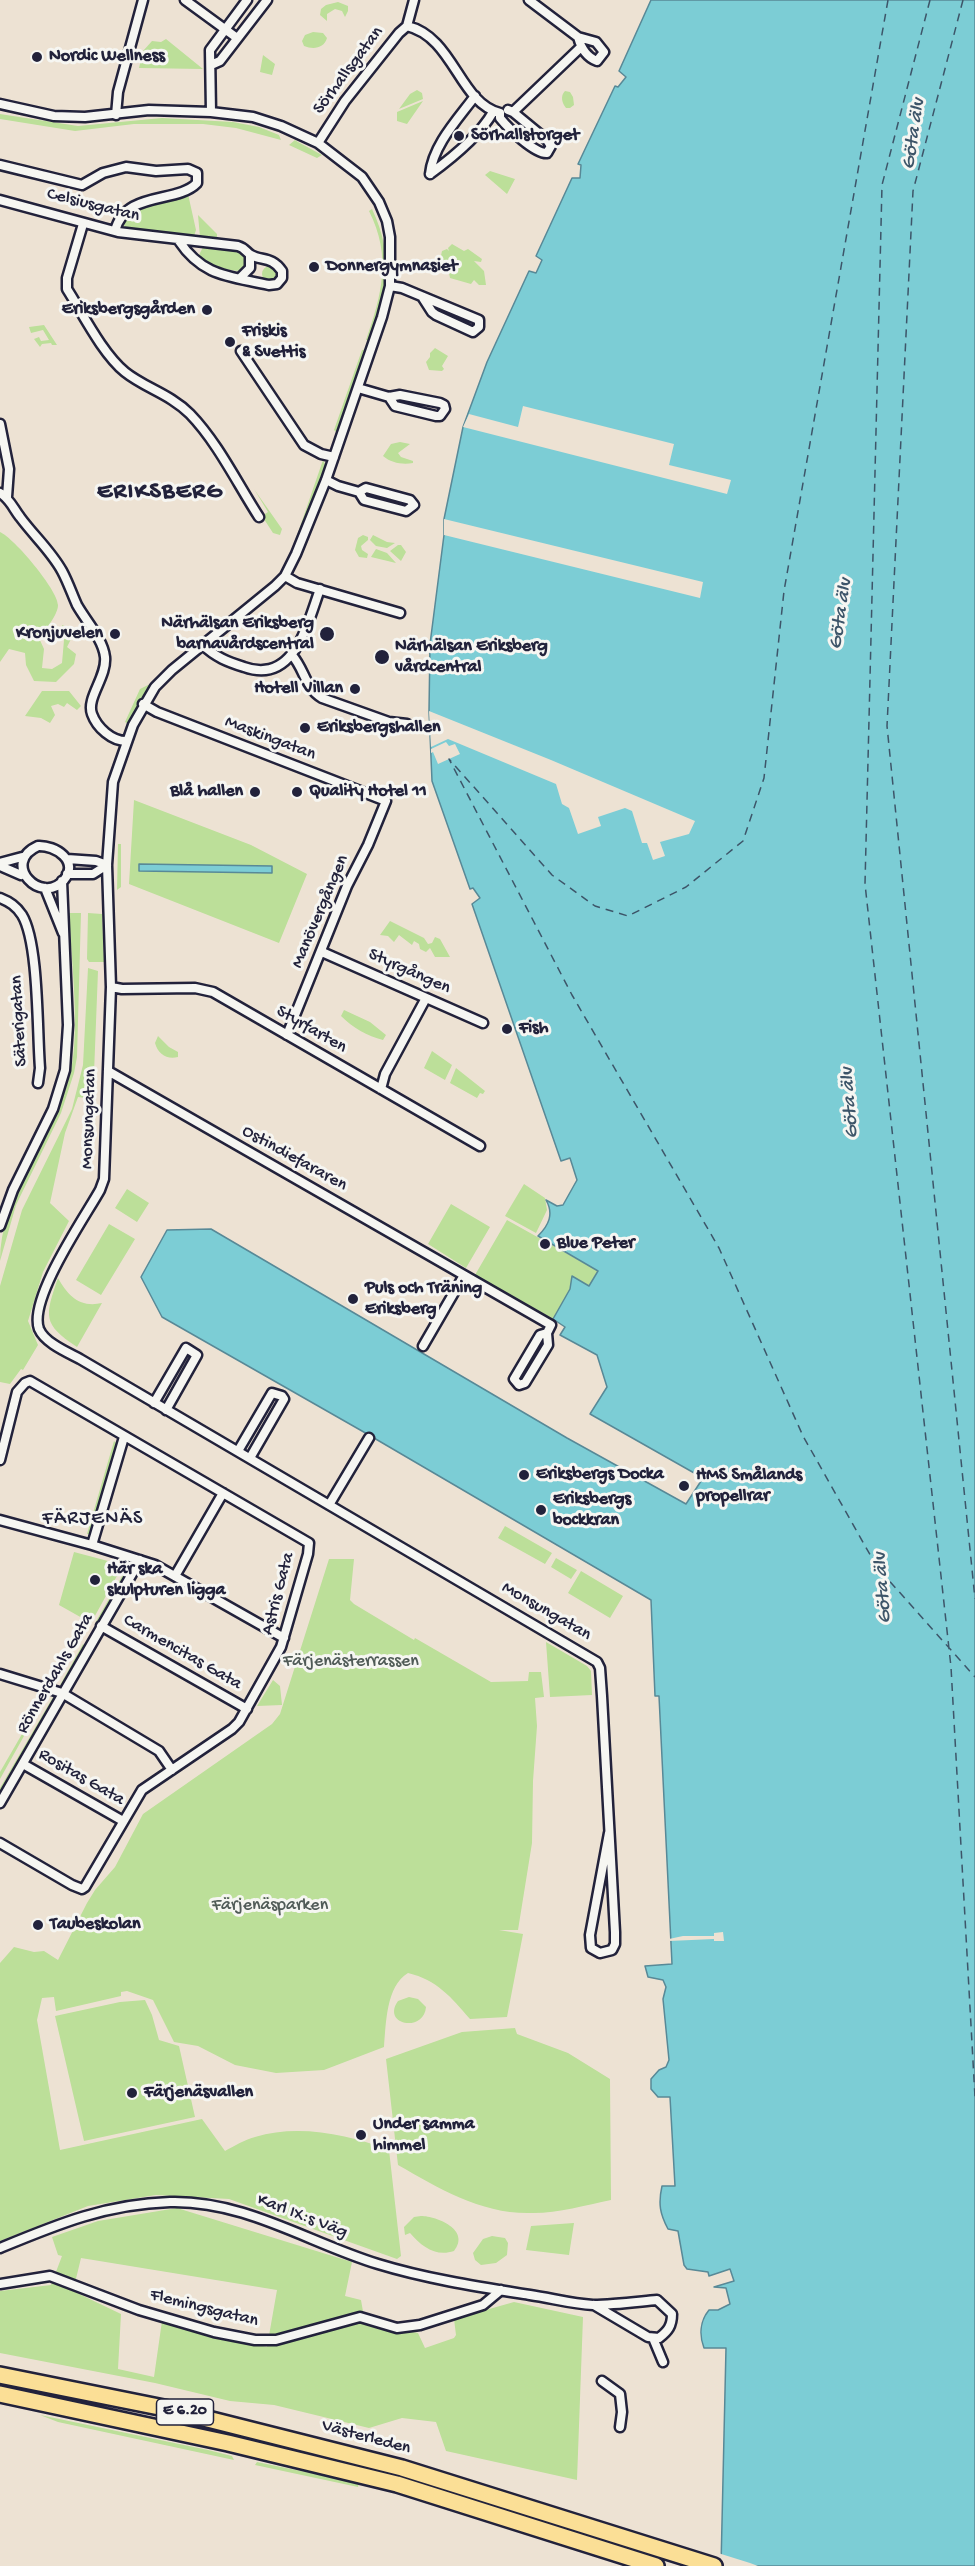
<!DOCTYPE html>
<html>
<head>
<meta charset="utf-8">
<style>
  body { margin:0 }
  canvas { display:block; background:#ede2d3 }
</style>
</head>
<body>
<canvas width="975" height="2566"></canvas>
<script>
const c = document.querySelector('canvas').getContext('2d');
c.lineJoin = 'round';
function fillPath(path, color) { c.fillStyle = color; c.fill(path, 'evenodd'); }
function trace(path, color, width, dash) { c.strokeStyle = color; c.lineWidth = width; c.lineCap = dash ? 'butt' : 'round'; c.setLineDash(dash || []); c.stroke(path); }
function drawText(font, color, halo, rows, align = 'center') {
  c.font = font + ' "Gochi Hand",sans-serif'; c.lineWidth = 6; c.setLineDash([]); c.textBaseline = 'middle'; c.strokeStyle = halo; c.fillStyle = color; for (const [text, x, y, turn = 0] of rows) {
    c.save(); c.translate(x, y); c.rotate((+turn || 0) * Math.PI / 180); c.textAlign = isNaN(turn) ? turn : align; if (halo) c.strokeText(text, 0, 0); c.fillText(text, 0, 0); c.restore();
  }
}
const green = new Path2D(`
  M338,2l10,4v5l-3,6 -3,-6 -7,-2 -8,5v7l-7,-6 1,-6 5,-4z
  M313,32l10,1 4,5c-3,10 -13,12 -23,8l-2,-5 3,-6z
  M166,39l37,30 -64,-1 4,-17 9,-10 9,1z
  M263,55l12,9 -3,11 -12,-3z
  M417,90l5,3 1,6 -24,10 11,-15z
  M565,91l5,1 3,5 1,8 -4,3h-4c-4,-5 -6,-12 -1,-17z
  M423,101l-16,23 -10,-3v-9z
  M0,114l78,12 84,-8 71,4 26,5 20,8 2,5 -45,-12 -33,-4h-69l-59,7 -75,-12z
  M295,140l3,2 24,13 -5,3 -28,-13z
  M490,171l25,8 -8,15 -22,-19z
  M188,194l8,36 -2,6 -49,-3 -21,-7c3,-25 45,-30 64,-32z
  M372,209c23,49 15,83 -2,132l-4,-1c16,-46 26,-83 3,-129z
  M198,215l19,19v3h-17z
  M452,244l12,7 4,-2 14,10 -1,3 -7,-1 10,10 2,14h-7l-5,-5 -3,4 -21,-6 -2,-10 -8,-8 2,-9 5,-2 2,2 -1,-3z
  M203,247l36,3 6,6 1,12 -6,3c-16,-1 -29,-4 -41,-16z
  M262 274a8 8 0 1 1 16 0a8 8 0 1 1-16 0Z
  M44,325l13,20h-5l-1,-2 -9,1 -2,3 -6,-8 5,-2 2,4 8,-1 -6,-10 -12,3 -2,-6z
  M435,348l13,8 -6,10 2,3 -2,2 -13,-1 -3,-8 4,-5v-4z
  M367,349l-28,80 -3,3 -2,-2 28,-80z
  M400,442l10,2 -12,9 3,4 12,4v2c-10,2 -22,0 -30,-7l8,-12z
  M323,460l3,6 -31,85 -3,-1z
  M254,489l28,40 -2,6 -7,-2 -11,-17 6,-4z
  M0,532c14,6 58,58 58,73 0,10 -13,25 -19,33l5,11 -2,19 10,1 10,-6 2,-23 -2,-15 9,4 1,8 -5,10 9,7 -2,10 -18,18 -22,-1 -8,-16 -1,-12 -16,-4 -9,13z
  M363,535l5,2v3l-7,6 1,4 6,4 -1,4 -8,-1 -4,-7 3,-12z
  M373,535l14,7 8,1 -8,5 -11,-2 -6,-6z
  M398,545h3l5,7 -5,9 -11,-10z
  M376,549l11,4 9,10 -25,-6z
  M150,684l2,2 -22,39 -5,-3 15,-33z
  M42,691h27l12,15 -4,4 -10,-7 -3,4 -6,-3 -7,2 4,9 -5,8 -9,-5 -16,-2z
  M134,800l117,45 56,29 -28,69 -150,-59z
  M118,844h3v43l-4,3z
  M69,913h12l-4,144 -3,16 -13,40 -45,92 -16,56c0,-65 50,-119 68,-179 14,-43 3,-122 1,-169z
  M88,913l14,1 2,48h-15l-2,-3z
  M390,921l34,17 4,6 4,-1 3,-6 5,2 10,18h-15l-5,-9 -4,4 -6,-3 -1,-5 -5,-3 -2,4 -13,-10 -5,7 -6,-6 -8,-1z
  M88,968l10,3 -5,128 -15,-2 -13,36 -15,70 19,18 -26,51 -15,49 10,24 -15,25 -2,-1 -11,15 -10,-2v-96l22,-76 50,-101 11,-44z
  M344,1010l26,12 16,13 -3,5c-16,-4 -30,-12 -42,-24z
  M158,1036l11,11 9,5v5c-11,3 -20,-3 -23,-14z
  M432,1051l20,14 -7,15 -21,-12z
  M456,1068l29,23 -2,3 -3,-1 -3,5 -27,-15z
  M524,1184l21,14 2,12 -11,23 -31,-17z
  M127,1189l22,14 -12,19 -22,-14z
  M451,1204l39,23 -24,41 -38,-24z
  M507,1220l91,51 -9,15 -17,-9 -2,12 -17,30 -78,-44z
  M109,1224l26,15 -34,56 -25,-15z
  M58,1278c10,18 22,30 44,25l-25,44c-35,-23 -32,-31 -19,-69z
  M114,1441l2,2 -26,91h-3z
  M505,1526l47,27 -7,11 -47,-26z
  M74,1552l49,13 -32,58 -32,-18z
  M556,1558l21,12 -6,9 -20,-12z
  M329,1559h25l-4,41 4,4 60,36 1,-2 76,44 37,-1 1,-9h12l3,25 -9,1 2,28 -4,55 -1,62 -14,87h-19l24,4 -16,83 -37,2c-19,-22 -33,-39 -62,-46 -22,13 -22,51 -24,74l-60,23 -48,3 -41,-8 -37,-19 -24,-4 -21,-42 -26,-9 -6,1v4l-65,15 -2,-14 -12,1 -5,22 23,130 142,-31 23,32c9,-5 19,-11 30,-14 42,-13 93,-3 134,13l12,106 -4,3 -168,-60 -73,-4 -68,11 -88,35v-278l14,-16 20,5 10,-1 14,9 29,-57 8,-13 20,-23 28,-53 129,-90 8,-10z
  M127,1570l-24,45 -8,8 30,-52z
  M581,1571l42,25 -13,22 -42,-25z
  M546,1642l41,24 4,5 1,24 -42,2z
  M83,1644l2,2 -22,38 -3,1z
  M273,1680l7,6 2,19 -25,1z
  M44,1696l3,1 -21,36 -3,-2z
  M53,1697v4l-53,93v-6z
  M22,1734l2,2 -24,43v-7z
  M409,1997l9,2 8,8c-2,26 -45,18 -28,-6z
  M145,2000l7,15 7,25 20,6 16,71 -111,24 -29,-125 65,-14z
  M515,2028l2,6 51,19 42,26 1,121c-25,5 -52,13 -78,13 -50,2 -93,-24 -135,-48l-12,-106 76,-27z
  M177,2208l175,54 -7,34 16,4 4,23 53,10 7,15 29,-10 2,-3 -2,-16 60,-17 69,15 -6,163 -131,-29 -10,-29 -34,-4 -33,10 -95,-23 -44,-4 -75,-18 -155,-30v-62l51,-6 11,-29 -4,-1 -6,-18 46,-16zM81,2258l196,32 -10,57 -105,-26 -8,56 -36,-8 3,-55 -48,-23z
  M421,2216c16,0 50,14 33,35 -18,6 -32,-4 -44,-18l-5,2 -1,-8 10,-10z
  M574,2223l-5,32 -43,-5 5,-24z
  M492,2236l13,2 3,5 -1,12 -11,8 -15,2 -6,-5 -2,-7 10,-14z
  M40,2415l168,35 24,6 2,4 -176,-38z
  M257,2462l102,21 -1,4 -103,-22z`);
const water = new Path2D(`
  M651,0h324v2566h-254l5,-218h-22c-5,-13 -4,-27 5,-38h9l12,-6 -4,-16 -12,-1 20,-6 -4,-12 -21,7 -1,-4 -21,-3 -3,-4 -6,-34 -10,-2c-8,-15 -10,-25 -6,-43h13l-5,-89h-12l-7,-8v-10l8,-9 7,-3 3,-7 -6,-61 3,-12 -3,-7 -15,-3 -3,-11 27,-2 -13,-268h-4l-4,-96 -289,-169 -200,-114 -21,-40 26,-47 44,-1 356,209 119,66 17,-26 -113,-64 17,-27 -10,-32 -37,-20 5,-8 -12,-8 17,-30 2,-13 17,10 9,-15 -60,-35c11,-11 16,-22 8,-36l11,6 6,-1 14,-25 -7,-22 -9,3 -89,-257 8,-6 -7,-10 -3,1 -38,-108 -3,-70 1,-67 14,-109v-16l19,-92 24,-65 42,-91 7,2 6,-13 -6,-4 36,-78h8l1,-13 -3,-1 37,-78 3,1 8,-10 -7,-6z
  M139,864l133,2v7l-133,-2z`);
const pier = new Path2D(`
  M523,406l151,38 -5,21 62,15 -4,14 -264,-67 6,-13 49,13z
  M444,519l259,63 -3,16 -256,-63z
  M429,711l122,49 144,61 -6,13 -29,8 5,14 -12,4 -6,-17h-5l-10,-32 -7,-3 -27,9 3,9 -23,8 -9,-26 -7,-4 -6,-20 -108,-45 -17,8z
  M446,742l3,4 6,-2 5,10 -22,10 -5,-12 -2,1v-4z
  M723,1932l1,9h-10v-2l-45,2v-2l14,-3h31v-3z
  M718,2553l32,10 8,3h-40z`);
const ferry = new Path2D(`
  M888,0l-104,591 -20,187 -21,63 -57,46 -58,29 -33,-10 -43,-31 -103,-116 123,236 147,253 84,188 74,131 98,110
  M930,0l-48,185 -17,699 86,783 24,430
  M963,0l-50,191 -26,535 88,873`);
const street = new Path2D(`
  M185,0l52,38
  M529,0l49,37 18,5 8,10 -7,9c-11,-4 -16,-13 -19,-24
  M407,26c47,11 52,77 93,87
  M407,26l7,-26
  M211,65l9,-4 47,-61
  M0,104l54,12 31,1 64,-7 62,2 42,5 28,9 37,17 44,34 17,25 8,19 3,16v49l-8,31 -56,163 -30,74 -11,22 -10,10 -103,84 -17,17 -22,38 -20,57 -6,83 4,122 -7,192 -4,11c-15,27 -72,109 -61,139 6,14 28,23 41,30l517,303 3,6 2,28 13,236v12l-3,6 -12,3 -9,-5 -1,-13 19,-102
  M508,110l5,2 68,-65
  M211,112l-1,-62 37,-50
  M500,113v5c8,10 35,36 47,35l4,-7 -4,-6 -34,-28
  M116,115l2,-23 25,-92
  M318,143l27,-42 54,-68 8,-7
  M0,165l82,20 21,-12 23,-6 30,4 32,-2 9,4v10c-20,21 -72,7 -82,48
  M430,174c3,-29 28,-55 45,-78
  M430,174c22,-16 50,-39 63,-62
  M0,200l118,32 120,14c7,2 8,6 13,9 10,6 21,1 31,16v7l-5,6 -8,1c-39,-9 -66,-8 -90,-44
  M83,224l-16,54v11c16,25 35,64 58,83 20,16 45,22 65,42 28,29 47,69 69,103
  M240,278l10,-10v-13
  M390,286l12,2 77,32v7l-6,5 -37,-17 -4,-3 -9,-14
  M241,351l63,94 17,9 13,3
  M358,388l31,9 11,-2 40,8 4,2 1,4 -5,7h-4l-41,-10 -6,-9
  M0,424l9,45 -2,28
  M326,480l12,6 21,6 7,-4 44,12 4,5 -8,6 -42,-11 -5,-8
  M0,493c10,6 13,15 20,24 14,19 31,34 42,54 6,11 10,23 15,34 9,16 26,34 28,52 2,20 -19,41 -13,57 5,14 20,27 34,27
  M285,576l12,7 103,30
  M203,645c12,12 25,17 41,22 50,18 63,-42 76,-78
  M292,655c13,15 13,33 30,43l67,24 18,2
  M143,704l14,8 229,89 -18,44 -21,41 -60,149
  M38,846c17,-1 42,15 26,34 -23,26 -64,-17 -26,-34z
  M67,859l29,2 11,4
  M0,863l22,-6
  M0,866l21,9
  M67,874h26l14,-9
  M45,888l18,45
  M0,898c10,4 16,8 22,17 17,28 15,116 18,153l-2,15
  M322,952l161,71
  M111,987l11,2 73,-1 18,4 267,154
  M108,1071l443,254 -4,8 1,12 -23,38 -6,2 -5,-6 26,-44 7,-2
  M381,1089l4,-15 41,-76
  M0,1226l13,-36 40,-81 12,-39 3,-45 -6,-144
  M423,1346l40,-69
  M154,1403l32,-55 11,7 -31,55
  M238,1451l34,-58 10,3 2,3 -34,59
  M0,1460l17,-68 8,-9 5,-2 279,162 -1,11 -27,93 -42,75 -7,7 -90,61 -57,97 -3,2 -10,-4 -72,-42
  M329,1505l40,-67
  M0,1520l92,25 63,20 129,73
  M92,1545l32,-108
  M175,1576l48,-83
  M101,1626l146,83
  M0,1674l62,19 97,58 13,19
  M23,1764l100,57
  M0,1803l140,-243
  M0,2248c58,-24 106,-44 170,-46 75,-2 139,41 208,62 49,15 102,23 152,31 21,3 42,9 63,10 21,0 43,-3 64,-5l15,14c0,12 -4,17 -13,24l-11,-1 -54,-32
  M0,2284l50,-8 89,34 75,22 41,8h21l84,-23 37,11 23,-3 63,-20 18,-15
  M653,2338l10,24
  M602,2381l18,13 2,18 -2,15`);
const highway = new Path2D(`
  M0,2375l164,33 238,60 312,98
  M0,2394l228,49 169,41 259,82`);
const markers = [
  [37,57,6,"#22223b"],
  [459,136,6,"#22223b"],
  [314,267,6,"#22223b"],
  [207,310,6,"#22223b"],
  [230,342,6,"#22223b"],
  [115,634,6,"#22223b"],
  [327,634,8,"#22223b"],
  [382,657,8,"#22223b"],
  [355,689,6,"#22223b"],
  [305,728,6,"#22223b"],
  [255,792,6,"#22223b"],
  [297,792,6,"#22223b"],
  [507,1029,6,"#22223b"],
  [545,1244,6,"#22223b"],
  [353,1299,6,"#22223b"],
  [524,1475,6,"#22223b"],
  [684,1486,6,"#22223b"],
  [541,1510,6,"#22223b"],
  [95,1580,6,"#22223b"],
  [38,1925,6,"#22223b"],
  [132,2093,6,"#22223b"],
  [361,2135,6,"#22223b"]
];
const shields = [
  [185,2412,57]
];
const shieldNames = [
  ["E 6.20",185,2412]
];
const poiNames = [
  ["Nordic Wellness",49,57],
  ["Sörhallstorget",471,136],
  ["Donnergymnasiet",326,267],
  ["Eriksbergsgården",195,310,"right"],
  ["Friskis",242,332],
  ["& Svettis",242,353],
  ["Närhälsan Eriksberg",314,624,"right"],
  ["barnavårdscentral",314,645,"right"],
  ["Kronjuvelen",103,634,"right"],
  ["Närhälsan Eriksberg",395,647],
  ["vårdcentral",395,668],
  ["Hotell Villan",343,689,"right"],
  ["Eriksbergshallen",317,728],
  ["Blå hallen",243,792,"right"],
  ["Quality Hotel 11",309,792],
  ["Fish",519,1029],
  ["Blue Peter",557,1244],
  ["Puls och Träning",365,1289],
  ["Eriksberg",365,1310],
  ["Eriksbergs Docka",536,1475],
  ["HMS Smålands",696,1476],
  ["propellrar",696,1497],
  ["Eriksbergs",553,1500],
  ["bockkran",553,1521],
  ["Här ska",107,1570],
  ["skulpturen ligga",107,1591],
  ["Taubeskolan",50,1925],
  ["Färjenäsvallen",144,2093],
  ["Under samma",373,2125],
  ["himmel",373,2146]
];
const streetNames = [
  ["Sörhallsgatan",349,71,-53],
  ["Celsiusgatan",93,206,14],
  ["Maskingatan",270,739,21],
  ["Manövergången",321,912,-67],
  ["Styrgången",409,972,24],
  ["Säterigatan",20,1021,-93],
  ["Styrfarten",311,1030,30],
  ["Monsungatan",90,1119,-88],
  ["Ostindiefararen",294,1159,29],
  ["Astris Gata",279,1594,-75],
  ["Monsungatan",546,1612,30],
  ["Carmencitas Gata",182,1653,30],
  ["Rönnerdahls Gata",56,1674,-60],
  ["Rositas Gata",81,1778,30],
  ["Karl IX:s Väg",302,2217,21],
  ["Flemingsgatan",204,2309,14],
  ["Västerleden",366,2438,15]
];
const parkNames = [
  ["Färjenästerrassen",351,1662],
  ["Färjenäsparken",270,1906]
];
const waterNames = [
  ["Göta älv",915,134,-81],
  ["Göta älv",842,614,-81],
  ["Göta älv",851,1103,-94],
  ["Göta älv",884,1588,-94]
];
const neighbourhoodNames = [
  ["FÄRJENÄS",93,1520]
];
const districtNames = [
  ["ERIKSBERG",160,493]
];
fillPath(green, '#bcdf99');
fillPath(water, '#7ccdd5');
trace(water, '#588997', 1.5);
fillPath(pier, '#ede2d3');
trace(ferry, '#3d5569', 1.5, [8, 6]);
trace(street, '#22223b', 13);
trace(highway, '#22223b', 20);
trace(street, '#f6f6f2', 8);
trace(highway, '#fbdf96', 15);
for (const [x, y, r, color] of markers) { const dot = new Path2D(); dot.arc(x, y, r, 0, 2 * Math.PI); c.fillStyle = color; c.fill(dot); trace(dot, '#f6f6f2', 2); }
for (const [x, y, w] of shields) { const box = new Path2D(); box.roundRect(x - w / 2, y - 13, w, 26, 4.5); c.fillStyle = '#f6f6f2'; c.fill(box); trace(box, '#22223b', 1.5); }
drawText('bold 16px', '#22223b', null, shieldNames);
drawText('bold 18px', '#22223b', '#f6f6f2', poiNames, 'left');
drawText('18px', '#22223b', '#f6f6f2', streetNames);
drawText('18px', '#505b57', '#f6f6f2', parkNames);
drawText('italic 20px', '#3d5569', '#f6f6f2', waterNames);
c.letterSpacing = '1.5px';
drawText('20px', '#22223b', '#f6f6f2', neighbourhoodNames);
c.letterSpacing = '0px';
c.letterSpacing = '1.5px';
drawText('bold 24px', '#22223b', '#f6f6f2', districtNames);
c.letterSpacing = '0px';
</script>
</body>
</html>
